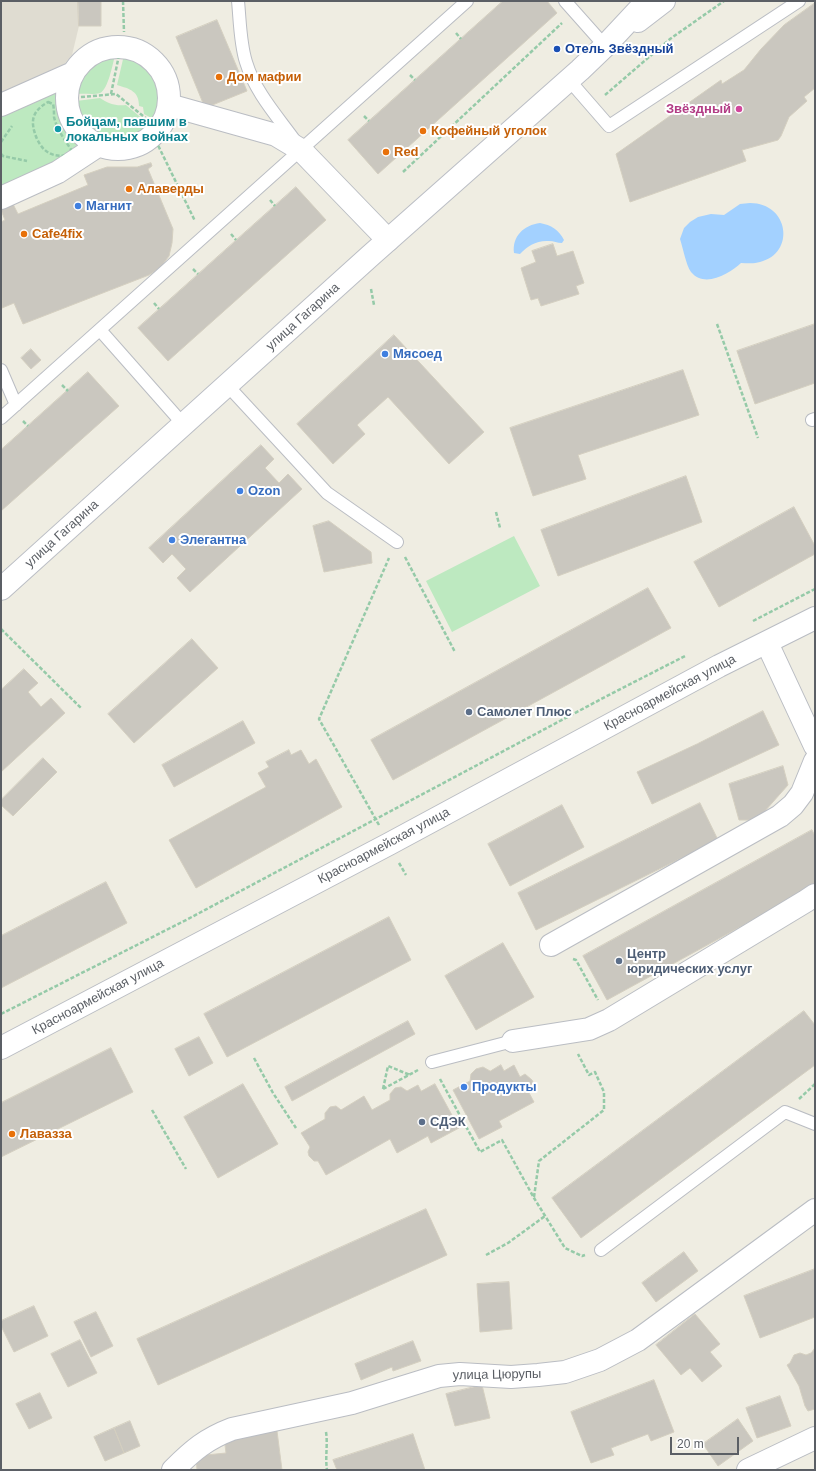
<!DOCTYPE html>
<html>
<head>
<meta charset="utf-8">
<style>
  body { margin:0 }
  #map { position:relative; width:816px; height:1471px; overflow:hidden; background:#efede2; font-family:Arial,sans-serif }
  canvas { display:block }
  .frame { position:absolute; inset:0; border:2px solid #5b5f65; pointer-events:none }
  .scale { position:absolute; left:670px; top:1437px; width:69px; height:18px; box-sizing:border-box; border:2px solid #5b5f65; border-top:0; padding-left:5px; font-size:12px; line-height:14px; white-space:nowrap; color:#5b5f65; -webkit-text-stroke:3px #fff; paint-order:stroke }
</style>
</head>
<body>
<div id="map">
<canvas width="816" height="1471"></canvas>
<div class="frame"></div>
<div class="scale">20 m</div>
</div>
<script>
const c = document.querySelector('canvas').getContext('2d');
c.lineJoin = 'round';
function fillPath(path, color) { c.fillStyle = color; c.fill(path, 'evenodd'); }
function trace(path, color, width, dash) { c.strokeStyle = color; c.lineWidth = width; c.lineCap = dash ? 'butt' : 'round'; c.setLineDash(dash || []); c.stroke(path); }
function drawText(font, color, halo, rows, align = 'center') {
  c.font = font + ' Arial,sans-serif'; c.lineWidth = 4; c.setLineDash([]); c.textBaseline = 'middle'; c.strokeStyle = halo; c.fillStyle = color; for (const [text, x, y, turn = 0] of rows) {
    c.save(); c.translate(x, y); c.rotate((+turn || 0) * Math.PI / 180); c.textAlign = isNaN(turn) ? turn : align; if (halo) c.strokeText(text, 0, 0); c.fillText(text, 0, 0); c.restore();
  }
}
const education = new Path2D(`
  M1,1h77l1,25 -7,29 -10,12 -61,27z`);
const green = new Path2D(`
  M115,55c-2,8 -7,35 -15,38 -6,2 -16,0 -23,1 4,-21 17,-36 38,-39z
  M124,55c25,6 41,23 37,51 -1,5 -4,10 -6,14l-11,-6 -1,-7 -4,-1c0,-15 -9,-17 -22,-21z
  M68,87c-2,29 6,43 31,58l-98,53v-93z
  M100,98c9,6 15,8 26,7l25,21c-27,29 -70,13 -75,-25z
  M514,536l26,50 -88,46 -26,-51z`);
const water = new Path2D(`
  M750,203c39,0 46,50 10,59 -6,2 -13,1 -19,1 -11,10 -36,26 -50,9 -5,-7 -8,-24 -11,-33l4,-11 6,-6 8,-5 13,-3 13,1 16,-11z
  M540,223c11,2 19,7 24,17l-2,3c-5,0 -8,-2 -13,-2 -12,-1 -22,5 -29,13l-6,-1c-2,-17 10,-28 26,-30z`);
const building = new Path2D(`
  M78,1h23v25h-22z
  M503,1h44l10,12 -179,161 -30,-34z
  M815,3v85l-11,9 3,4 -18,16 -8,19 -3,4 -36,10 4,11 -116,41 -14,-48 105,-74 1,4 22,-14 17,-21 23,-24z
  M217,20l30,71 -42,17 -29,-71z
  M151,163l1,3 -4,3 25,60 -1,14 -3,13 -9,12 -11,7 -126,49 -9,-21 -12,5 -1,-86 4,-2 -4,-10 12,-6 5,10 70,-29 -4,-10 23,-8h30z
  M296,187l30,33 -158,141 -30,-33z
  M553,244l4,12 16,-5 11,32 -8,3 3,8 -38,12 -3,-8 -7,2 -10,-32 15,-6 -4,-11z
  M815,324v59l-60,21 -18,-53z
  M394,335l90,97 -35,32 -61,-67 -31,28 8,9 -32,30 -36,-40z
  M31,349l10,11 -10,9 -10,-11z
  M683,370l16,45 -121,40 8,24 -53,17 -23,-68z
  M88,372l31,34 -118,105v-61z
  M261,445l13,14 -9,9 14,15 9,-9 14,15 -112,103 -13,-14 9,-9 -14,-15 -9,9 -14,-15z
  M686,476l16,46 -144,54 -17,-46z
  M794,507l21,39v8l-96,53 -25,-45z
  M329,521l42,31 1,11 -48,9 -11,-46z
  M648,588l23,40 -278,152 -22,-40z
  M192,639l26,29 -84,75 -26,-29z
  M24,669l14,14 -10,9 13,15 10,-9 14,15 -64,59v-82z
  M763,711l16,34 -127,59 -15,-32 60,-28z
  M243,721l12,22 -81,44 -12,-22z
  M289,750l2,5 10,-5 8,14 7,-5 26,48 -146,81 -27,-48 97,-53 -8,-14 11,-6 -3,-5z
  M43,758l14,14 -44,44 -12,-11v-5z
  M783,766l5,19 -31,35h-18l-10,-36z
  M700,803l18,37 -182,90 -18,-37z
  M562,805l22,42 -74,39 -22,-42z
  M812,830l3,6v50l-208,114 -24,-44z
  M106,882l21,41 -126,65v-52z
  M389,917l22,43 -184,97 -23,-43z
  M503,943l31,54 -58,33 -31,-54z
  M804,1011l11,14v40l-234,173 -29,-40z
  M408,1021l7,13 -123,67 -7,-14z
  M199,1037l14,26 -24,13 -14,-27z
  M111,1048l22,44 -132,65v-54z
  M501,1065l3,6 10,-6 6,12 5,-3 7,6 2,4 -1,4 -5,3 6,11 -35,19 3,6 -23,12 -26,-49 17,-9 1,-7 5,-5 7,-2 7,4z
  M243,1084l35,60 -60,34 -34,-61z
  M435,1084l24,44 -28,15 -3,-7 -31,17 -7,-14 -64,36 -8,-14h-4l-5,-5 -1,-4 2,-5 -9,-14 24,-14v-6l5,-6 6,-1 5,4 23,-14 8,14 18,-10v-6l5,-6 6,-1 6,4 11,-6 3,6z
  M426,1209l21,46 -289,130 -21,-46z
  M684,1252l14,19 -42,31 -14,-19z
  M815,1269v48l-55,21 -16,-42z
  M509,1282l3,47 -32,3 -3,-48z
  M34,1306l14,30 -34,16 -13,-26v-5z
  M96,1312l17,34 -22,11 -17,-35z
  M695,1314l25,30 -10,8 12,14 -20,16 -12,-14 -9,7 -25,-30z
  M80,1340l17,33 -29,14 -17,-33z
  M413,1341l8,20 -28,10 -1,-4 -31,13 -6,-16z
  M815,1348v61l-7,2 -3,-5 -6,-20 -12,-21 3,-2 4,-8 6,-2 6,2 5,-2z
  M654,1380l20,52 -23,9 -3,-7 -37,14 3,7 -23,8 -20,-51z
  M482,1385l8,33 -35,8 -9,-32z
  M40,1393l12,25 -23,11 -13,-25z
  M780,1396l11,30 -34,12 -11,-30z
  M738,1419l15,22 -35,25 -15,-22z
  M130,1421l10,25 -16,7 -10,-25z
  M114,1428l10,25 -19,8 -11,-24z
  M277,1431l5,39h-85l-1,-14 30,-3 -2,-16z
  M413,1434l12,36h-88l-4,-10z`);
const path = new Path2D(`
  M123,1l1,31
  M456,33l5,6
  M410,75l5,5
  M111,94l8,-39
  M605,95l65,-56 54,-38
  M81,97l35,-3 43,35
  M48,102l5,2c1,4 1,8 1,13 3,13 11,23 18,34l-2,4c-17,3 -26,-2 -33,-16 -7,-17 -6,-27 11,-37z
  M364,116l5,5
  M153,135l42,86
  M1,142l11,-16
  M1,154l2,2 24,5
  M403,172l159,-149
  M270,200l5,6
  M231,234l5,6
  M193,269l5,5
  M371,289l3,16
  M154,303l5,6
  M717,324l41,114
  M62,385l6,6
  M23,421l5,5
  M496,512l4,16
  M405,557l50,95
  M753,621l62,-32
  M1,629l81,80
  M379,825l-60,-106 70,-161
  M399,863l7,12
  M573,959l3,1 22,40
  M1,1014l187,-95 417,-222 80,-41
  M254,1058l19,35 23,35
  M440,1079l40,73 22,-12 32,58 31,50 17,8 3,-1
  M383,1089l35,-19
  M383,1089l5,-23 22,9
  M799,1099l16,-15
  M152,1110l34,59
  M534,1197l5,-36 65,-51v-18l-9,-20 -6,3 -11,-21
  M486,1255l22,-12 37,-27
  M326,1432c2,12 -1,25 1,38`);
const service = new Path2D(`
  M238,1c2,20 2,42 8,61 9,30 31,54 49,79
  M565,1l40,45
  M569,80l40,46 190,-125
  M100,330l83,94
  M1,370l15,35
  M227,385l100,108 70,49
  M1,418l466,-417
  M812,420l3,-1
  M432,1062l81,-21
  M601,1250l184,-138 30,12`);
const minor = new Path2D(`
  M67 98a51 51 0 1 1 102 0a51 51 0 1 1-102 0Z
  M1,105l72,-32
  M169,105l107,30 25,15 87,90
  M1,198l57,-26 41,-27
  M767,643l48,103
  M551,945l229,-129 13,-11 9,-12 13,-32
  M513,1041l76,-12 20,-9 197,-119 9,-6
  M173,1470c20,-20 33,-31 59,-41l120,-26 87,-27 21,-2 51,3 27,-2 27,-3 35,-12 38,-20 177,-130
  M748,1470l67,-32`);
const tertiary = new Path2D(`
  M1,1048l388,-204 330,-178 96,-48`);
const secondary = new Path2D(`
  M638,21l26,-20
  M1,589l369,-333 210,-186 25,-24 42,-45`);
const markers = [
  [557,49,4,"#1a4fb4"],
  [219,77,4,"#e8710a"],
  [739,109,4,"#d1479c"],
  [58,129,4,"#0f9aa8"],
  [423,131,4,"#e8710a"],
  [386,152,4,"#e8710a"],
  [129,189,4,"#e8710a"],
  [78,206,4,"#3f7fe0"],
  [24,234,4,"#e8710a"],
  [385,354,4,"#3f7fe0"],
  [240,491,4,"#3f7fe0"],
  [172,540,4,"#3f7fe0"],
  [469,712,4,"#5c6f8a"],
  [619,961,4,"#5c6f8a"],
  [464,1087,4,"#3f7fe0"],
  [422,1122,4,"#5c6f8a"],
  [12,1134,4,"#e8710a"]
];
const transitNames = [
  ["Отель Звёздный",565,49]
];
const foodNames = [
  ["Дом мафии",227,77],
  ["Кофейный уголок",431,131],
  ["Red",394,152],
  ["Алаверды",137,189],
  ["Cafe4fix",32,234],
  ["Лавазза",20,1134]
];
const hotelNames = [
  ["Звёздный",731,109]
];
const cultureNames = [
  ["Бойцам, павшим в",66,122],
  ["локальных войнах",66,137]
];
const shopNames = [
  ["Магнит",86,206],
  ["Мясоед",393,354],
  ["Ozon",248,491],
  ["Элегантна",180,540],
  ["Продукты",472,1087]
];
const streetNames = [
  ["улица Гагарина",303,317,-42],
  ["улица Гагарина",62,534,-42],
  ["Красноармейская улица",670,693,-28],
  ["Красноармейская улица",384,846,-28],
  ["Красноармейская улица",98,997,-28],
  ["улица Цюрупы",497,1375,-1]
];
const serviceNames = [
  ["Самолет Плюс",477,712],
  ["Центр",627,954],
  ["юридических услуг",627,969],
  ["СДЭК",430,1122]
];
fillPath(education, '#dfdcd1');
fillPath(green, '#bde9c0');
fillPath(water, '#a3d1ff');
fillPath(building, '#cac7bf');
trace(building, '#d4cfc0', 1);
trace(service, '#babdc3', 14);
trace(minor, '#babdc3', 24);
trace(tertiary, '#babdc3', 24);
trace(secondary, '#bbbec5', 24);
trace(path, '#95caa8', 2.5, [4, 2]);
trace(service, '#fff', 12);
trace(minor, '#fff', 22);
trace(tertiary, '#fff', 22);
trace(secondary, '#fff', 22);
for (const [x, y, r, color] of markers) { const dot = new Path2D(); dot.arc(x, y, r, 0, 2 * Math.PI); c.fillStyle = color; c.fill(dot); trace(dot, '#fff', 1.5); }
drawText('bold 13px', '#164399', '#fff', transitNames, 'left');
drawText('bold 13px', '#c56008', '#fff', foodNames, 'left');
drawText('bold 13px', '#b23c85', '#fff', hotelNames, 'right');
drawText('bold 13px', '#0d838f', '#fff', cultureNames, 'left');
drawText('bold 13px', '#366cbe', '#fff', shopNames, 'left');
drawText('13px', '#5b5f65', '#fff', streetNames);
drawText('bold 13px', '#4e5e75', '#fff', serviceNames, 'left');
</script>
</body>
</html>
